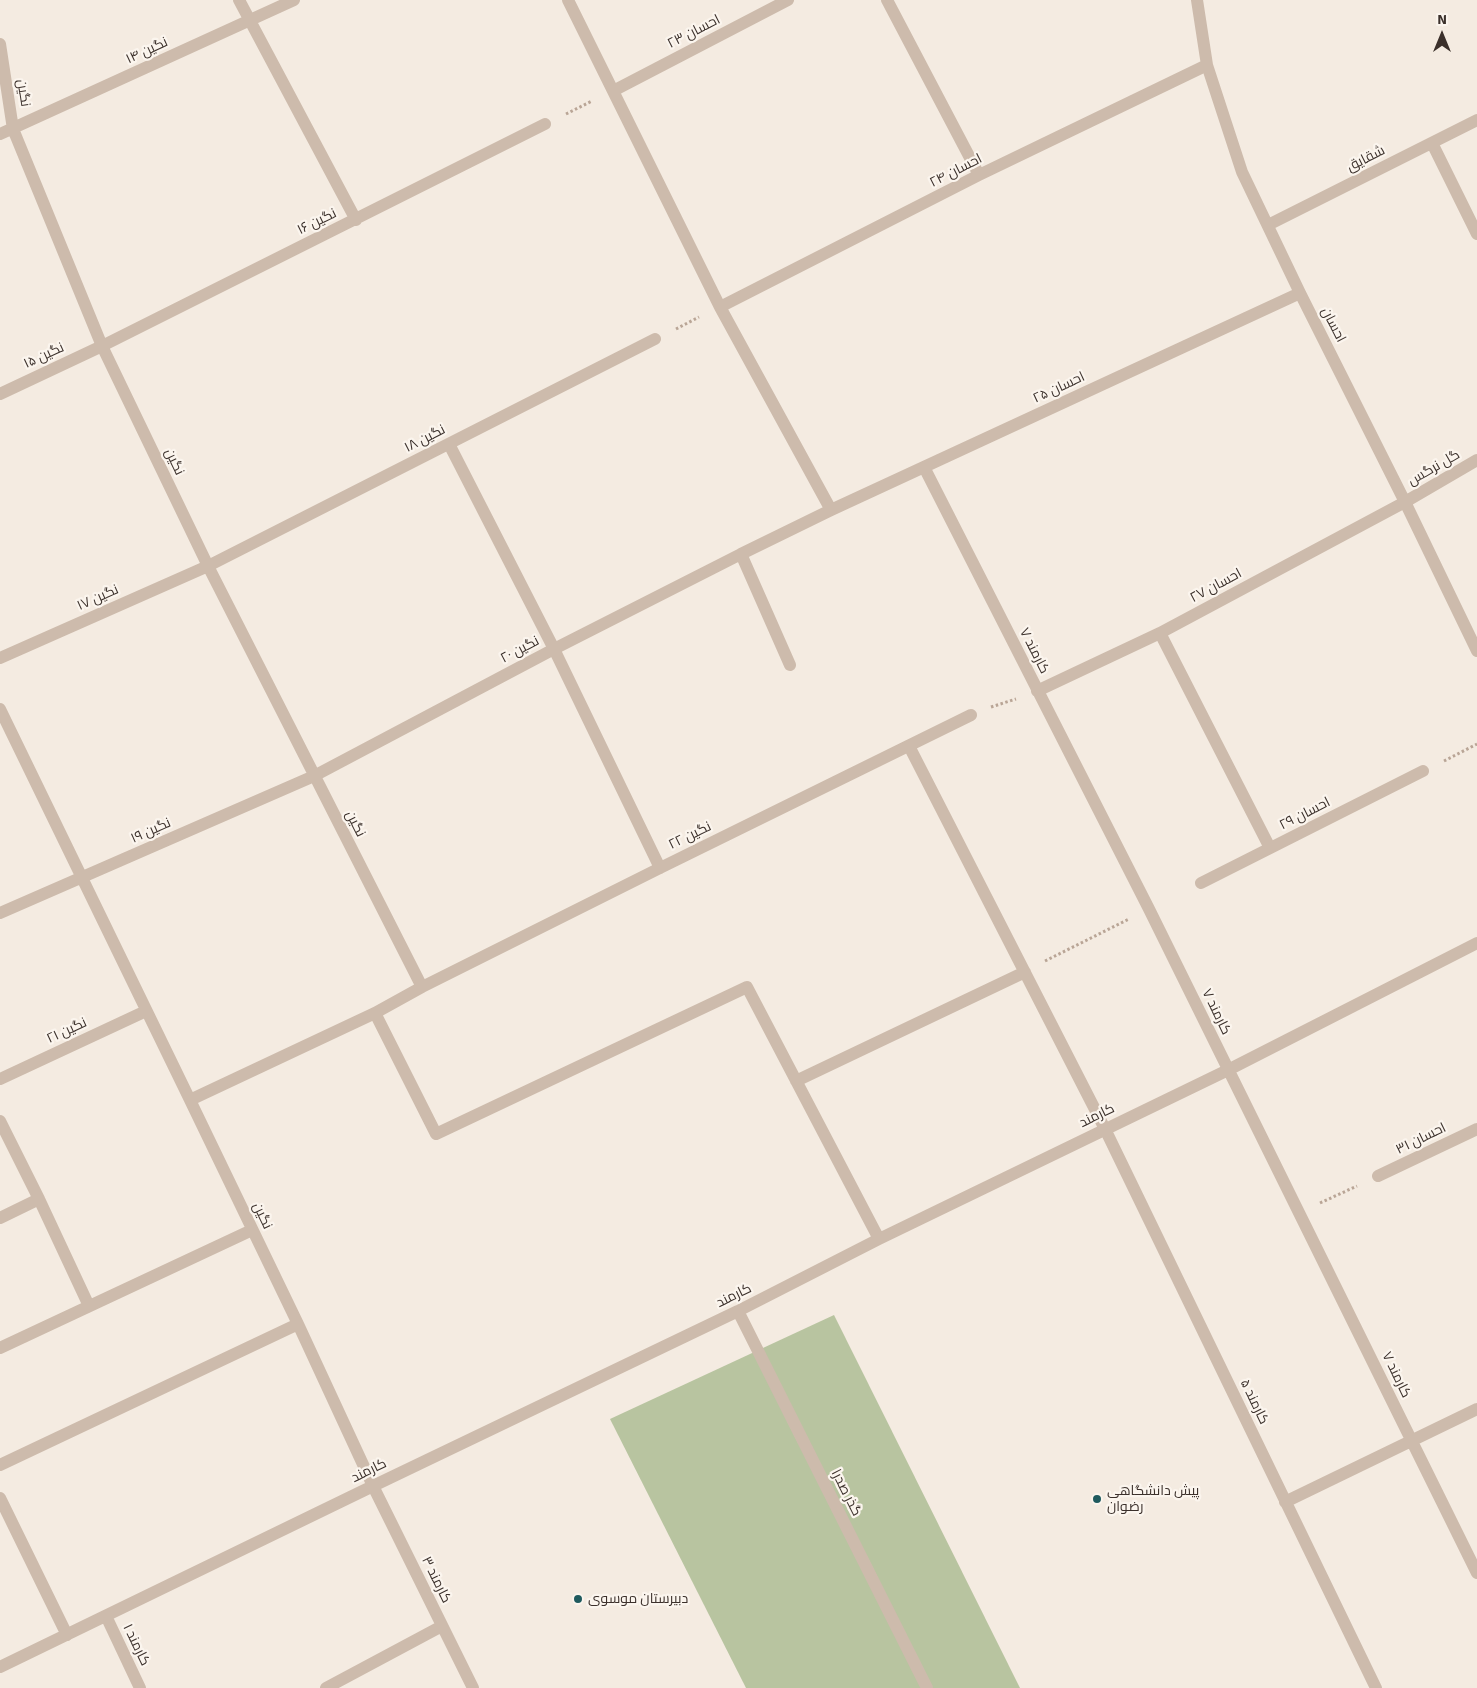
<!DOCTYPE html>
<html>
<head>
<meta charset="utf-8">
<style>
  body { margin:0 }
  #map { position:relative; width:1477px; height:1688px; overflow:hidden; background:#f4ebe1; font-family:Signika,sans-serif }
  canvas { display:block }
  .north { position:absolute; left:1417px; top:10px; width:50px; height:50px; -webkit-text-stroke:4px #fbf5ee; paint-order:stroke; rotate:0deg; font-size:14px; font-weight:700; line-height:20px; text-align:center; color:#3b302b }
  .north::after { content:''; display:block; margin:auto; width:18px; height:22px; background:#3b302b; clip-path:polygon(50% 0,100% 100%,50% 72%,0 100%) }
</style>
</head>
<body>
<div id="map">
<canvas width="1477" height="1688"></canvas>
<div class="north">N</div>
</div>
<script>
const c = document.querySelector('canvas').getContext('2d');
c.lineJoin = 'round';
function fillPath(path, color) { c.fillStyle = color; c.fill(path, 'evenodd'); }
function trace(path, color, width, dash) { c.strokeStyle = color; c.lineWidth = width; c.lineCap = dash ? 'butt' : 'round'; c.setLineDash(dash || []); c.stroke(path); }
function drawText(font, color, halo, rows, align = 'center') {
  c.font = font + ' Signika,Cairo,sans-serif'; c.lineWidth = 4.5; c.setLineDash([]); c.textBaseline = 'middle'; c.strokeStyle = halo; c.fillStyle = color; for (const [text, x, y, turn = 0] of rows) {
    c.save(); c.translate(x, y); c.rotate((+turn || 0) * Math.PI / 180); c.textAlign = isNaN(turn) ? turn : align; if (halo) c.strokeText(text, 0, 0); c.fillText(text, 0, 0); c.restore();
  }
}
const green = new Path2D(`
  M834,1315l186,373h-274l-136,-269z`);
const path = new Path2D(`
  M566,114l26,-13
  M676,329l23,-12
  M991,707l25,-8
  M1444,761l33,-17
  M1045,961l84,-42
  M1320,1203l37,-17`);
const minor = new Path2D(`
  M239,0l117,220
  M568,0l152,307 111,203
  M887,0l92,175
  M1197,0l10,65 35,107 58,121 105,209 72,149
  M0,44l13,85 89,217 106,220 214,421 -47,26 -185,87 108,224 75,162 100,202
  M613,91l175,-91
  M0,134l294,-134
  M1432,143l45,91
  M1268,225l209,-105
  M720,307l259,-132 228,-110
  M0,394l102,-48 443,-222
  M449,444l105,205 106,219
  M924,467l225,442 328,664
  M1160,633l110,215
  M0,658l208,-92 447,-227
  M790,665l-49,-111 90,-44 469,-217
  M1037,691l123,-58 245,-131 72,-42
  M0,709l190,391
  M909,746l196,383 271,559
  M1201,883l222,-112
  M0,913l314,-137 240,-127 187,-95
  M422,987l238,-119 311,-153
  M375,1013l61,121 311,-147 132,252
  M0,1079l146,-68
  M796,1081l229,-109
  M0,1121l39,78 50,107
  M1378,1176l99,-47
  M0,1218l39,-19
  M738,1311l189,377
  M0,1348l252,-118
  M0,1465l298,-141
  M0,1498l67,137
  M1285,1502l192,-93
  M106,1616l34,72
  M0,1667l373,-181 365,-175 141,-72 349,-169 249,-127
  M326,1688l116,-62`);
const markers = [
  [1097,1499,5,"#1f5a5e"],
  [578,1599,5,"#1f5a5e"]
];
const streetNames = [
  ["احسان ۲۳",694,32,-27],
  ["نگین ۱۴",147,51,-25],
  ["نگین",23,93,81],
  ["شقایق",1366,159,-27],
  ["احسان ۲۴",956,171,-27],
  ["نگین ۱۶",317,222,-26],
  ["احسان",1333,325,63],
  ["نگین ۱۵",44,356,-25],
  ["احسان ۲۵",1059,388,-25],
  ["نگین ۱۸",425,439,-27],
  ["نگین",174,462,64],
  ["گل نرگس",1434,468,-30],
  ["احسان ۲۷",1216,586,-28],
  ["نگین ۱۷",98,598,-24],
  ["نگین ۲۰",520,650,-28],
  ["کارمند ۷",1034,651,63],
  ["احسان ۲۹",1305,814,-27],
  ["نگین",355,824,63],
  ["نگین ۱۹",151,831,-24],
  ["نگین ۲۲",690,836,-26],
  ["کارمند ۷",1216,1012,64],
  ["نگین ۲۱",67,1031,-25],
  ["کارمند",1097,1116,-26],
  ["احسان ۳۱",1421,1139,-26],
  ["نگین",262,1216,64],
  ["کارمند",734,1296,-26],
  ["کارمند ۷",1396,1375,64],
  ["کارمند ۵",1254,1402,64],
  ["کارمند",369,1471,-26],
  ["گذر صدرا",846,1493,63],
  ["کارمند ۳",436,1580,64],
  ["کارمند ۱",136,1645,64]
];
const poiNames = [
  ["پیش دانشگاهی",1107,1491],
  ["رضوان",1107,1507],
  ["دبیرستان موسوی",588,1599]
];
fillPath(green, '#b8c4a0');
trace(path, '#b9a596', 3, [2.5, 2.5]);
trace(minor, '#cdbbac', 12);
for (const [x, y, r, color] of markers) { const dot = new Path2D(); dot.arc(x, y, r, 0, 2 * Math.PI); c.fillStyle = color; c.fill(dot); trace(dot, '#fbf5ee', 2); }
drawText('14px', '#3b302b', '#fbf5ee', streetNames);
drawText('14px', '#3b302b', '#fbf5ee', poiNames, 'left');
</script>
</body>
</html>
